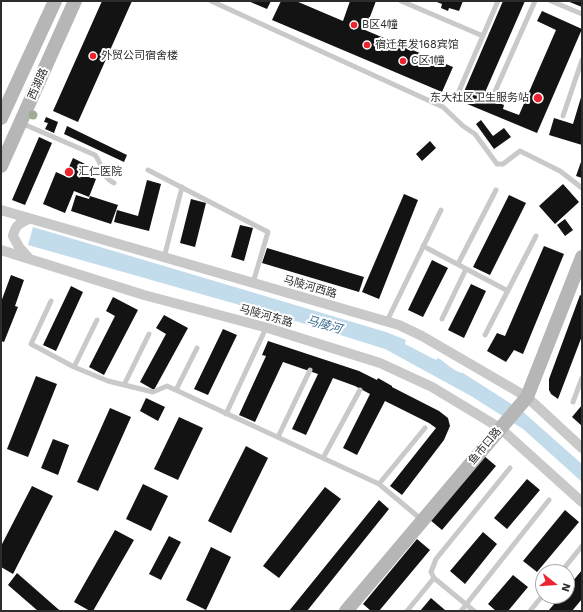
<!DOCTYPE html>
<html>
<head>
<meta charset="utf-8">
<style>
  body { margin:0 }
  #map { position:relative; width:583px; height:612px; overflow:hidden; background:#fff; font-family:"Work Sans",sans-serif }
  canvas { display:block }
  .frame { position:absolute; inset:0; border:2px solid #2c2c2c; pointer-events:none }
  .north { position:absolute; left:535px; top:564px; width:40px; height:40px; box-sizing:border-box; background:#fff; border:1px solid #ababab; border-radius:50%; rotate:107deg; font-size:11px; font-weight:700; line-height:16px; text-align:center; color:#2c2c2c }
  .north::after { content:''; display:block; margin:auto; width:14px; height:18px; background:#ee2330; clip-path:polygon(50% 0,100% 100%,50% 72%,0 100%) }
</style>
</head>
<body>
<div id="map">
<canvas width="583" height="612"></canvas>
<div class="frame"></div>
<div class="north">N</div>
</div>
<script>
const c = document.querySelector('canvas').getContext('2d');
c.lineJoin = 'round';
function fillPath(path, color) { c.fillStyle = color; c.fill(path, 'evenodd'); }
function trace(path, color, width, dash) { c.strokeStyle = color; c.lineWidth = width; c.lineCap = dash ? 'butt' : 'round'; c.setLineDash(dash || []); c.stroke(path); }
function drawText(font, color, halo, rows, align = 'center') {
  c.font = font + ' "Work Sans","Noto Sans SC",sans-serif'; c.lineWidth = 4; c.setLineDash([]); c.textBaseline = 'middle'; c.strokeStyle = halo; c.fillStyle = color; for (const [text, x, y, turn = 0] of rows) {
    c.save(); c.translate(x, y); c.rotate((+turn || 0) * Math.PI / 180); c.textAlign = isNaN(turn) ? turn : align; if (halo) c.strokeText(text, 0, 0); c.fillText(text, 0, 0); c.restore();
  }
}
const water = new Path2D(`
  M33,227l353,105 20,8 -1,4 31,16 2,-2c8,4 15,14 25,15l58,37 61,54v18l-59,-53 -52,-33 -86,-47 -96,-30 -261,-74z`);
const building = new Path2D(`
  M102,1h30l-54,121 -25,-11z
  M248,1h23l-4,8z
  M281,1h15l47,20 7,-20h26l-11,29 88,37 -11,25 -170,-72z
  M434,1h29l-4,10 -10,-3 -1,3 -7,-3 1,-4z
  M503,1h22l-42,96 21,8 -1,4 16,6 37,-85 -19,-9 5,-10 40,18 -45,104 -77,-32z
  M567,1h15v6z
  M582,94v51l-33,-10 5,-17 19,6z
  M46,117l12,5 -4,11 -9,-4 3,-6 -4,-1z
  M481,120l12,16 11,-8 7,9 -17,12 -18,-25z
  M67,126l60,29 -3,7 -60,-28z
  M39,137l13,6 -27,62 -13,-5z
  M430,141l6,7 -14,13 -6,-7z
  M73,158l12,6 -4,9 15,6 -7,18 -15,-6 -9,22 -22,-9 13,-32 9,4z
  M582,159v19l-6,-2z
  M147,180l14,4 -12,47 -35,-9 3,-12 21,6z
  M563,184l16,18 -24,22 -16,-18z
  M404,194l14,6 -39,99 -17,-7z
  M76,195l13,4 1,-3 28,9 -7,19 -40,-13z
  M509,195l17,8 -36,72 -17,-8z
  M191,199l15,4 -11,44 -15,-4z
  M565,219l8,11 -8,6 -8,-11z
  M240,225l13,3 -9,33 -13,-4z
  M544,246l20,8 -41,100 -9,-4 -8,12 -19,-11 10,-18 8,3z
  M267,248l97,29 -5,15 -97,-29z
  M432,260l16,8 -25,49 -15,-7z
  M11,275l13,5 -9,26 3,1 -14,35 -3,-1v-39z
  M471,284l15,7 -22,47 -16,-8z
  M71,286l12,6 -27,59 -13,-6z
  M580,295l2,1v40l-24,63 -7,-5 -2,-4v-11z
  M113,297l25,13 -34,65 -15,-8 26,-51 -9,-5z
  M164,315l24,13 -34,62 -14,-8 26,-48 -10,-6z
  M223,329l14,6 -29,60 -14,-6z
  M268,341l91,30 18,9 1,-2 14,8v1l47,24 9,7 2,8 -6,14 -42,55 -12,-9 46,-58 -7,-5 -44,-22 -28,54 -14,-7 27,-54 -15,-8 -22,-8 -27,57 -14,-6 26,-55 -35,-12 -28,60 -16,-7 27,-59 -4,-1z
  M36,376l21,8 -29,73 -21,-8z
  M146,398l19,9 -7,14 -18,-10z
  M582,405v21l-10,-9z
  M110,408l21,9 -33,74 -21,-9z
  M179,417l24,11 -25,52 -24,-11z
  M53,439l16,6 -11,30 -17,-7z
  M246,446l22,12 -37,75 -23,-12z
  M483,455l13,11 -54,64 -13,-11z
  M527,479l13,11 -33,39 -13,-11z
  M143,484l25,12 -17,35 -25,-12z
  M32,486l21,10 -40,78 -12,-7v-21z
  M325,487l16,12 -62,79 -16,-12z
  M379,500l10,9 -82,102h-18z
  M565,510l14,12 -42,50 -14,-11z
  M115,530l19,10 -41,71h-3l-16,-9z
  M483,532l14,12 -32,40 -15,-13z
  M169,536l12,6 -20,38 -12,-6z
  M417,539l13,11 -51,61h-8l-8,-7z
  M211,547l20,10 -25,53 -20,-10z
  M582,570v29l-10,12h-22l-1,-1 12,-14h6v-8z
  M17,573l41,36 3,2h-23l-30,-26z
  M513,575l15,12 -20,24h-12l-8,-7z
  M431,598l14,12 -1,1h-24z`);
const lane = new Path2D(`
  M211,1l232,106 20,19 12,8 22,30h6l17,-13 40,20 22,17
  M401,1l82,35
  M551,1l31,13
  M459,91l39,-90
  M493,96l42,-95
  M563,116l19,-56
  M21,123l74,32c9,11 5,21 19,28
  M148,170l120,62 -15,51
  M423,246l85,45
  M164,258l18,-71
  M458,264l38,-74
  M51,301l-20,43 43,23 34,14 45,11 14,-6 212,98 43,36
  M442,319l24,-50
  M387,321l54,-111
  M485,335l51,-99
  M74,367l23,-47
  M124,385l25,-51
  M176,390l21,-42
  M573,402l9,-24
  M226,414l40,-86
  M278,437l32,-67
  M323,458l37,-68
  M379,484l46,-56
  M561,572l21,-26
  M434,578l-3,-6 5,-13 74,-91
  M407,611l27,-33 40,33
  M461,611l88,-111
  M530,611l13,-16`);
const street = new Path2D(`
  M1,210l398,115 23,11 105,61 55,51
  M1,250l143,45 124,33 112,35 52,24 68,41 82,74
  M28,257l-9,-10 -6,-11c2,-10 6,-13 16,-17`);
const secondary = new Path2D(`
  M1,118l54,-117
  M1,166l74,-165
  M346,611l181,-214 55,-140`);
const trees = [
  [33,115]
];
const markers = [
  [354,25,4,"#ee2330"],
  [367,45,4,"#ee2330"],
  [93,56,4,"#ee2330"],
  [403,61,4,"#ee2330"],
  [538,98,5,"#ee2330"],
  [69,172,5,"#ee2330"]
];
const poiNames = [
  ["B区4幢",362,25],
  ["宿迁年发168宾馆",375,45],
  ["外贸公司宿舍楼",101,56],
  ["C区1幢",411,61],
  ["东大社区卫生服务站",529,98,"right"],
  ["汇仁医院",78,172]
];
const streetNames = [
  ["西湖路",38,84,-66],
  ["马陵河西路",310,287,16],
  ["马陵河东路",266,316,16],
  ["鱼市口路",485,446,-50]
];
const waterNames = [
  ["马陵河",324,325,16]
];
fillPath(water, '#c3dcec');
fillPath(building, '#131313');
trace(lane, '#c9c9c9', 5);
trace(street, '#c9c9c9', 10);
trace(secondary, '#b6b6b6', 14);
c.fillStyle = '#9eac92';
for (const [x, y] of trees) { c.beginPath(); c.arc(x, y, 4.5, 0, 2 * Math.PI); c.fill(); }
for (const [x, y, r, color] of markers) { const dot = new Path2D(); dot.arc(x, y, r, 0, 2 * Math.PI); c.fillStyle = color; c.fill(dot); trace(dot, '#fff', 1.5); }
drawText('11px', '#2c2c2c', '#fff', poiNames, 'left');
drawText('11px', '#2c2c2c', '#fff', streetNames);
drawText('italic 12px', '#376d91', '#fff', waterNames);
</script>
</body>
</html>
